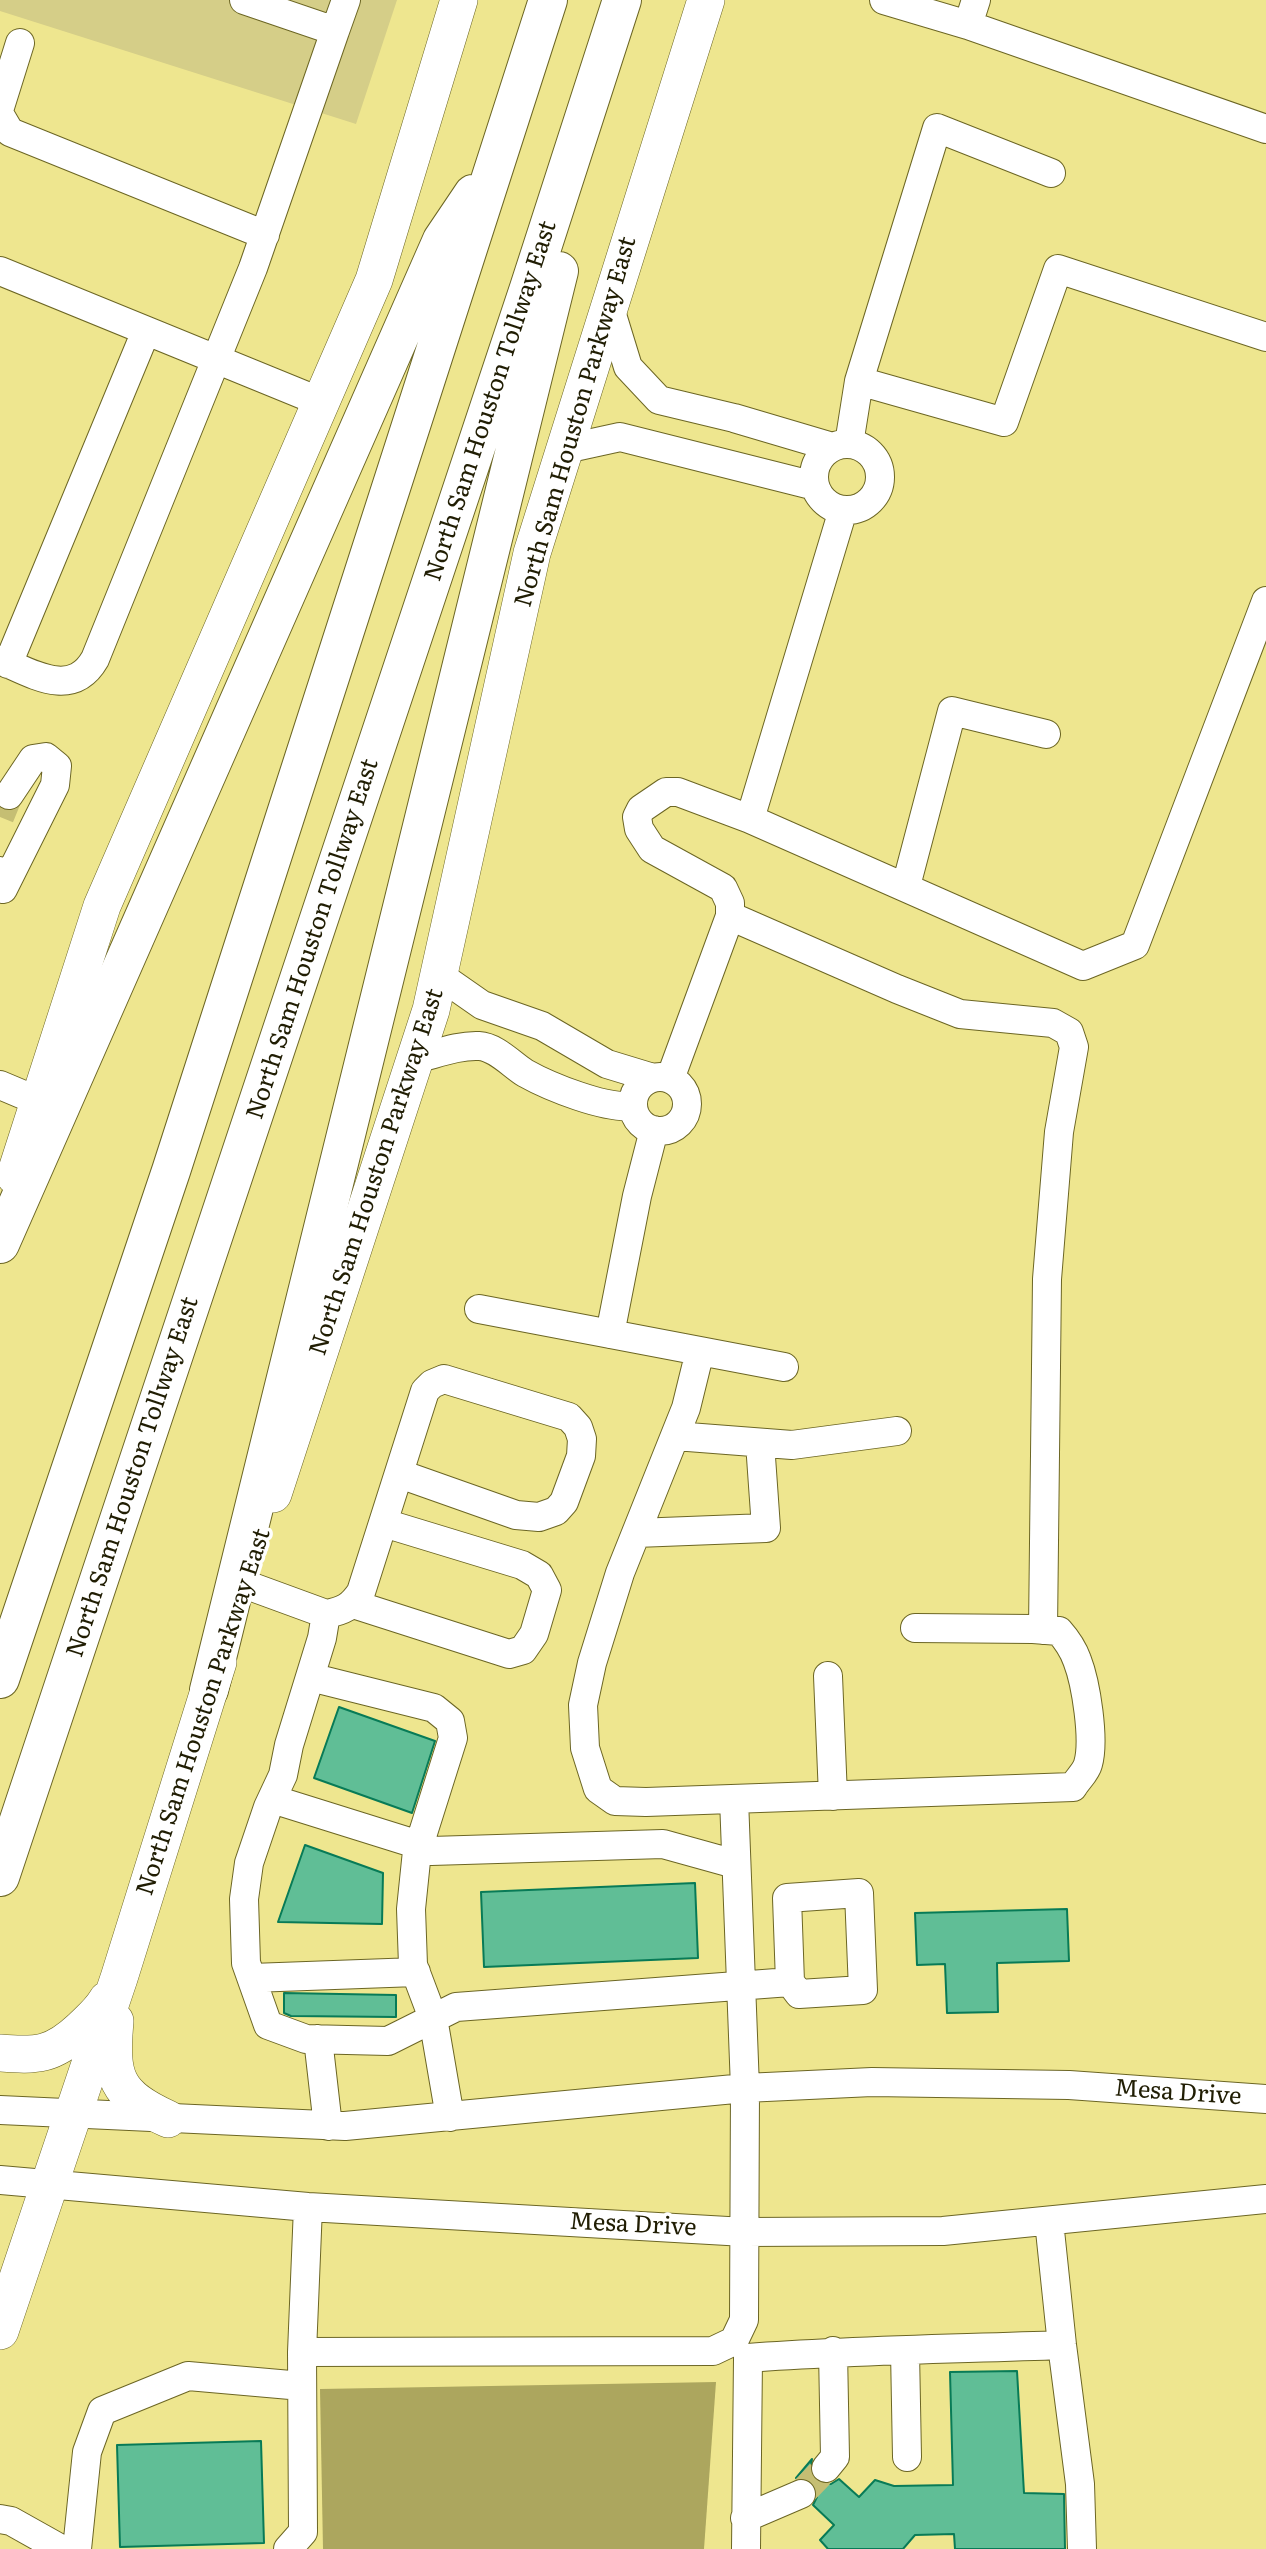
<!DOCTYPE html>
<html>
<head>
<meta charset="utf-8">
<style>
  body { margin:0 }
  canvas { display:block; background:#eee68f }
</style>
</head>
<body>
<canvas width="1266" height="2549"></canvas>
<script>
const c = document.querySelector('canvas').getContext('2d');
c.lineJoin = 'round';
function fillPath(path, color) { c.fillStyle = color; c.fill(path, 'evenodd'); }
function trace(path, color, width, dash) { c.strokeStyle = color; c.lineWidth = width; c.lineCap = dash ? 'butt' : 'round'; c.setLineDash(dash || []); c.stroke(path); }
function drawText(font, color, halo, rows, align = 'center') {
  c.font = font + ' Literata,serif'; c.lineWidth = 7; c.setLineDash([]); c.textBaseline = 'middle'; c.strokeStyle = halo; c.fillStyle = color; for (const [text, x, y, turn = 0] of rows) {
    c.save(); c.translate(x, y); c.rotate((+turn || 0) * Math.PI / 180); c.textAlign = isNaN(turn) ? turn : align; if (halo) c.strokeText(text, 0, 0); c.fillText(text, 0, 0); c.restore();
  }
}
const green = new Path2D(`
  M0,0h397l-41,124 -356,-113z`);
const forest = new Path2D(`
  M716,2382l-12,167h-381l-3,-160z`);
const building = new Path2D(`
  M339,1707l96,34 -23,72 -98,-35z
  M305,1845l78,28 -1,51 -104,-2z
  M695,1883l3,75 -214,9 -3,-75z
  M1067,1909l2,52 -72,2 1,49 -51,1 -2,-49 -28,1 -2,-52z
  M284,1993l112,2v22l-105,-1 -7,-3z
  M1017,2371l7,122 40,1 1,55h-110l-1,-15 -39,1 -12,14h-75l-8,-9 14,-15 -21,-20 4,-8 -1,-10 -6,-7 -8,-3 -6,1 16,-19 -2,14 6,8 7,3h8l8,-5 20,18 16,-17 19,6 59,-1 -3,-113z
  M261,2441l3,102 -144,4 -3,-102z`);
const minorTunnel = new Path2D(`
  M0,817l9,-22
  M801,2494l25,-26`);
const minor = new Path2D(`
  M244,0l91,31 11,-31
  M884,0l84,25
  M976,0l-8,25 298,104
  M0,107l20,-64
  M0,115l10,17 255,103
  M0,271l321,131
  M609,305l19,62 31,33 75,18 98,29
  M859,381l78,-253 114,45
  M849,444l10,-63 145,41 54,-153 208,68
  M814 477a33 33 0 1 1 66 0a33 33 0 1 1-66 0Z
  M565,449l55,-12 195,49
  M843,510l-93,309 333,147 52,-21 131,-344
  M0,660c33,14 72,39 95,-1l158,-391 82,-237
  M8,664l138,-333
  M0,871l3,18 52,-104 2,-19 -11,-9 -13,2 -24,36
  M906,886l46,-175 94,23
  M730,916l167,73 63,25 93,9 16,9 5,15 -15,85 -12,147 -4,351
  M439,975l43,30 60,21 65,38 46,14
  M415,1059c21,-5 43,-14 64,-13 17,1 32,18 46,27 25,14 80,36 108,33
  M633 1104a27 27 0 1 1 54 0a27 27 0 1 1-54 0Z
  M670,1079l60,-163v-13l-7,-15 -71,-39 -13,-20 -2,-12 4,-8 25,-17h12l72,27
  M0,1085l57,24
  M479,1309l305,58
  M610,1334l27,-138 17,-66
  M700,1351l-14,57 -66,165 -28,90 -9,42 2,43 13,41 17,12 31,1 427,-15c4,-7 13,-15 15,-23 7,-24 -2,-81 -11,-104 -4,-11 -10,-20 -18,-29l-26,-2 -118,-1
  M675,1436l117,9 105,-14
  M636,1533l130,-5 -6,-85
  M244,1584l82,30 -4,24 -33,107 -6,30 -15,32 -19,56 -5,36 2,64 22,62 38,14 82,2 68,-34 334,-25
  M353,1604l156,50 14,-4 11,-16 13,-44 -8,-15 -17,-10 -138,-42
  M326,1614c17,-3 25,-7 35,-22l64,-201 7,-7 12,-5 125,38 9,10 4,12 -1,17 -17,46 -8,9 -17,6 -23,-2 -116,-41
  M828,1676l5,120
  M310,1677l124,31 16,13 3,17 -30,95 -7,11 15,7 232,-7 72,20
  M272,1799l144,45 1,7 -6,58 2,56 20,53 17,99
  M859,1893l4,97 -64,4 -9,-12 -3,-84z
  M252,1978l164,-6
  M318,2039l10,87
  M0,2110l345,16 400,-38 127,-6 197,3 197,14
  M0,2180l308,27 437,25 198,-1 323,-32
  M1049,2221l13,124 18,139 2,65
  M905,2351l2,106
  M302,2352l411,-1 21,-10 10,-21 1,-232 -11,-289
  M826,2468l9,-11 -2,-106
  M745,2518l56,-24
  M0,2519l11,2 50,28
  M77,2549l10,-97 15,-41 86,-35 114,10
  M288,2549l15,-17 -1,-180 6,-145
  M746,2549l2,-191c104,-8 209,-9 314,-13`);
const major = new Path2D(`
  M15,1176l87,-270 272,-626 85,-280
  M273,1494l158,-484 101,-457 174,-553
  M115,2021c-5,56 0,74 53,98
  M0,2053c38,3 53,2 81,-24 10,-10 19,-17 26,-29
  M0,2331l119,-353 99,-316`);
const highway = new Path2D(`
  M0,1244l442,-1004 31,-46
  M0,1679l171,-508 377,-1171
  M209,1690l350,-1419
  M0,1877l529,-1589 93,-288`);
const streetNames = [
  ["North Sam Houston Tollway East",491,401,-72],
  ["North Sam Houston Parkway East",576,422,-74],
  ["North Sam Houston Tollway East",313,939,-72],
  ["North Sam Houston Parkway East",377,1172,-72],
  ["North Sam Houston Tollway East",133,1477,-72],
  ["North Sam Houston Parkway East",204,1712,-72],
  ["Mesa Drive",1178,2093,4],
  ["Mesa Drive",633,2225,3]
];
fillPath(green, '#d5ce88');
fillPath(forest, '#aca65e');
fillPath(building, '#60be96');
trace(building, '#087b57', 2);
trace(minorTunnel, '#c5be73', 28, [28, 14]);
trace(minor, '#6c6624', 30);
trace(major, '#6c6624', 38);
trace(highway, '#6c6624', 40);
trace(minor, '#fff', 28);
trace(major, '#fff', 37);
trace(highway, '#fff', 38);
drawText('24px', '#201d03', '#fff', streetNames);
</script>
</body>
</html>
